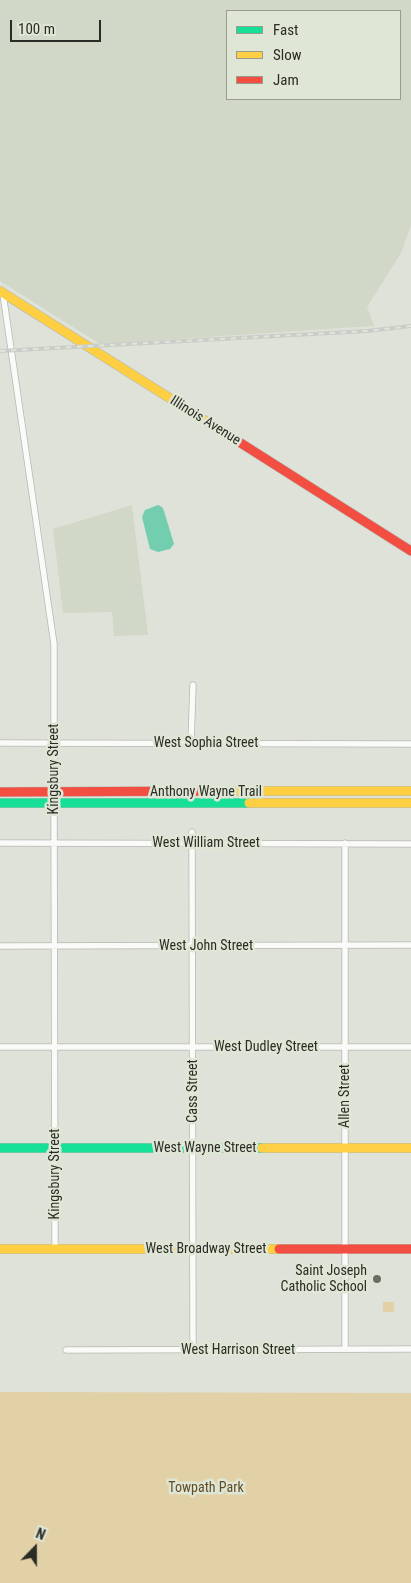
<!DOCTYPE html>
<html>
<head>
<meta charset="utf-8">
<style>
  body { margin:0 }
  #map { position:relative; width:411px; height:1583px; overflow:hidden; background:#dee2d9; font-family:"Roboto Condensed",sans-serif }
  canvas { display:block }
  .legend { position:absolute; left:226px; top:10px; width:175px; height:90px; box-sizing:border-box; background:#dfe6d5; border:1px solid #979c8f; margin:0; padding:6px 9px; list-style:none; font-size:15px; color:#2a2c26 }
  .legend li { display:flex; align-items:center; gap:10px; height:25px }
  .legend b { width:25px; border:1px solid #979c8f }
  .north { position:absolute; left:10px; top:1523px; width:50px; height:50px; -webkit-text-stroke:4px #dfe6d5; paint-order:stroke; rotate:22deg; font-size:14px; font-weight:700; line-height:20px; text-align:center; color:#2a2c26 }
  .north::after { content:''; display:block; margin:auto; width:18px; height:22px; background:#2a2c26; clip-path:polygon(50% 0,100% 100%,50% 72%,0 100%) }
  .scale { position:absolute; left:10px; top:20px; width:91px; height:22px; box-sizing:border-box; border:2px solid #2a2c26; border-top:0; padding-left:6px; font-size:15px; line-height:18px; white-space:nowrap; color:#2a2c26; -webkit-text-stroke:4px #dfe6d5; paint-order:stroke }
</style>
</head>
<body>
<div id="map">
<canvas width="411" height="1583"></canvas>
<ul class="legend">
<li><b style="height:6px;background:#16e098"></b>Fast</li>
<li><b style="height:6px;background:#ffcf43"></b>Slow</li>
<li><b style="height:6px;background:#f24e42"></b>Jam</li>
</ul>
<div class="north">N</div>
<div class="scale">100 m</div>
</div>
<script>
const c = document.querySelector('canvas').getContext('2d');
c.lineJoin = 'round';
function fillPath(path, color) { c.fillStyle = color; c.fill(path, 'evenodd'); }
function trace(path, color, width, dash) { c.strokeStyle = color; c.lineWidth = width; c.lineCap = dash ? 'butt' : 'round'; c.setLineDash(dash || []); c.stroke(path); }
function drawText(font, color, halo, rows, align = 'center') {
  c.font = font + ' "Roboto Condensed",sans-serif'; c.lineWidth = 5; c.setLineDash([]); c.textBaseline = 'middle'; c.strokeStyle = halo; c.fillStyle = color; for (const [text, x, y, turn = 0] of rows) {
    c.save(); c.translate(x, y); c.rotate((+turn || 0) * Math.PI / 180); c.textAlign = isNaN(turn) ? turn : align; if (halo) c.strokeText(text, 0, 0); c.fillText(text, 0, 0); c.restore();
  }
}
const built = new Path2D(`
  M0,0h411v226l-10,27 -34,54 7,19 -274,18 -100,-63zM400,11v88h-173v-88z
  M132,505l16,130 -34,1 -2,-24 -49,1 -10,-84z`);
const green = new Path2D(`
  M383,1302h11v9l-2,1h-9z
  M0,1392l411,1v190h-411z`);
const water = new Path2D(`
  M158,505l4,2 2,4 10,33 -4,5 -12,3 -8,-3 -8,-32 3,-7z`);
const street = new Path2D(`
  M3,294l51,350v148
  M0,743l411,1
  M191,743l2,-58
  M54,801l1,448
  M192,832l1,518
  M0,843l411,1
  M345,843v506
  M0,946l411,-1
  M0,1047h411
  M66,1350l345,-1`);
const fast = new Path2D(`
  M0,803h249
  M0,1148h262`);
const slow = new Path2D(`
  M0,291l217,137
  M223,791h188
  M249,803h162
  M262,1148h149
  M0,1249h279`);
const jam = new Path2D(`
  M217,428l194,123
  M0,792l223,-1
  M279,1249h132`);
const rail = new Path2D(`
  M0,351l367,-20 44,-5`);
const markers = [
  [377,1279,5,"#696c65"]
];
const streetNames = [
  ["Illinois Avenue",205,421,32],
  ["West Sophia Street",206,743],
  ["Kingsbury Street",54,769,-90],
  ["Anthony Wayne Trail",206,792],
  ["West William Street",206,843],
  ["West John Street",206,946],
  ["West Dudley Street",266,1047],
  ["Cass Street",193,1091,-90],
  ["Allen Street",345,1096,-90],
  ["West Wayne Street",205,1148],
  ["Kingsbury Street",55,1174,-90],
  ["West Broadway Street",206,1249],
  ["West Harrison Street",238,1350]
];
const poiNames = [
  ["Saint Joseph",367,1271],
  ["Catholic School",367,1287]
];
const parkNames = [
  ["Towpath Park",206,1488]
];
fillPath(built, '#d1d8c7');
fillPath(green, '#e2d0a6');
fillPath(water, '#73ceb0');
trace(street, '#b5b8b1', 7);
trace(fast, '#b5b8b1', 10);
trace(slow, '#b5b8b1', 10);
trace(jam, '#b5b8b1', 10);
trace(street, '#fafbf9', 5.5);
trace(fast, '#16e098', 9);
trace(slow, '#ffcf43', 9);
trace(jam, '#f24e42', 9);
trace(rail, '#caccc9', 4);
trace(rail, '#dfe6d5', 2, [5.5]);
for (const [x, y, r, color] of markers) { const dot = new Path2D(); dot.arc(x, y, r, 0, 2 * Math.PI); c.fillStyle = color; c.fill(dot); trace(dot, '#dfe6d5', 2); }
drawText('14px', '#2a2c26', '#dfe6d5', streetNames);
drawText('14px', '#2a2c26', '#dfe6d5', poiNames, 'right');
drawText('14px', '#614d25', '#dfe6d5', parkNames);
</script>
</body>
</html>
